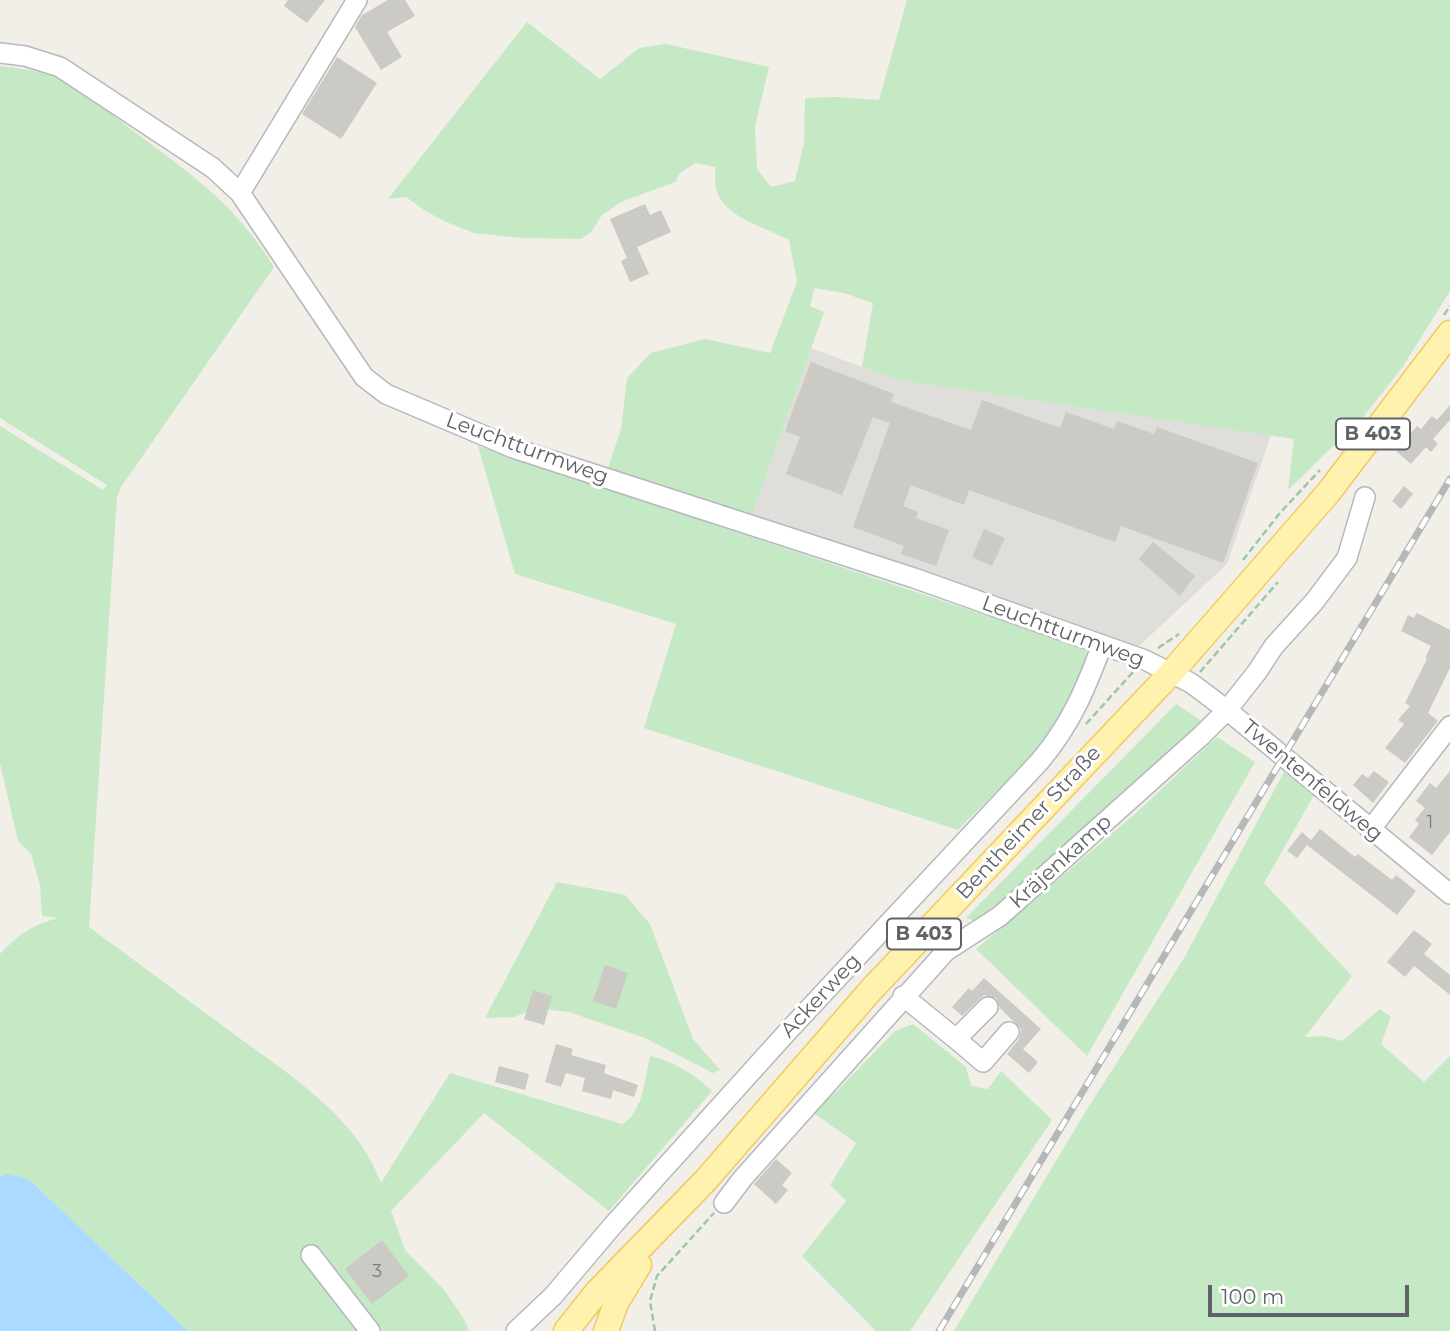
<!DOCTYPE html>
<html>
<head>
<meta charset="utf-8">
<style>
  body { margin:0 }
  #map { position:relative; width:1450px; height:1331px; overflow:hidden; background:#f1efe8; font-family:Montserrat,sans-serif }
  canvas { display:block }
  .scale { position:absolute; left:1208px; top:1285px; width:201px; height:32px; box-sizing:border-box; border:4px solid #5f6368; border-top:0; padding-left:9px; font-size:21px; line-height:24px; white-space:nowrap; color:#5f6368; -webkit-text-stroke:5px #fff; paint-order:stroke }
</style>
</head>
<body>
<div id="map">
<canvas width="1450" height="1331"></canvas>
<div class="scale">100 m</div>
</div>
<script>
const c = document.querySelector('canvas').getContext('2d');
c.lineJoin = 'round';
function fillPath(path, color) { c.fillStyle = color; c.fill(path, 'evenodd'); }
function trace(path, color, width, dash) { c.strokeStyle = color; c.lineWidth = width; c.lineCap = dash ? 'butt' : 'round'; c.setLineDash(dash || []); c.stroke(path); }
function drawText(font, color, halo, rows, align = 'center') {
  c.font = font + ' Montserrat,sans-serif'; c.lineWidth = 6; c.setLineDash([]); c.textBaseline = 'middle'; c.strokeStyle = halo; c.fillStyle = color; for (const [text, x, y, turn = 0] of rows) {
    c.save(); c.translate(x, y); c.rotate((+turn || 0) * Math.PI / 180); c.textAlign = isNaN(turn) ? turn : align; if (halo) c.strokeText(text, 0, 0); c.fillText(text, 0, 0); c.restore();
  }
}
const industrial = new Path2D(`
  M811,348l86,32 374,55 -44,129 -90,84 -387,-126z`);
const green = new Path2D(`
  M907,0h543v291l-48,77 -39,49 -75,73 6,-51 -397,-59 -35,-13 11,-64 -29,-10 -30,-5 -4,18 14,6 -74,210 -143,-51 14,-42 6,-51 24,-25 54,-14 65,14 27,-71 -8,-42c-34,-18 -82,-26 -73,-73l-21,-4 -15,10 -5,9 -54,20 -19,13 -11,17 -10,7 -59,-1 -48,-5 -23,-9 -24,-12 -21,-15 -18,2 139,-177 73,57 39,-31 27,-4 103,23 -14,59 2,43 14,18 24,-6 9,-38 1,-45 30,-1 44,3z
  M0,66c18,2 35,4 53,10 27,10 52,33 75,51 60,45 106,75 146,140l-153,220 -4,10 -28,430c45,33 89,66 134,99 56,42 134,88 158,157l69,-110 172,51c21,-11 23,-46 28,-68 23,5 46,19 62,35l-103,120 -125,-98 -93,98 14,39 39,40 20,29 5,12h-281l-154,-147c-11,-6 -22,-12 -34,-7v-223c18,-19 33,-30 59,-36l-17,-2 -2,-31 -9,-31 -13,-13 -18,-78v-337l103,64 4,-5 -107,-67z
  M478,446l594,198 15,8c-7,22 -13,45 -26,66 -23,37 -71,79 -103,112l-314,-102 32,-104 -161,-50z
  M1176,704l26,17 -204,183 -22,17 -10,-3z
  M1217,737l38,25 -168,294 -111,-107 159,-135z
  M1284,772l30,23 -50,88 88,93 -47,61 19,-1 18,5 38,-32 11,8 -10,27 43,38 26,-26v275h-496l135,-225 94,-146z
  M557,882l68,13 25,29 43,115 27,31 -7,3 -68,-35 -76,-26 -34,-4 -21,9 -29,1z
  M913,1024l53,43 5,19 17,3 13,-18 51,49 -142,211h-34l-74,-75 44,-55 -16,-16 26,-42 -44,-31 24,-20 59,-61z`);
const water = new Path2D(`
  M6,1174l16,3 12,7 154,147h-188v-154z`);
const building = new Path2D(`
  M288,0h37l-18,23 -23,-17z
  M388,0h17l10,16 -28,16 15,25 -21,13 -26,-43 7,-12z
  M337,57l40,26 -36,56 -39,-25z
  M645,204l5,11 11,-5 10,22 -34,15 12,27 -19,8 -9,-21 6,-3 -17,-39z
  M811,362l83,32 -3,8 80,28 11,-30 78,28 6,-16 48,17 3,-8 37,13 3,-7 101,36 -35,100 -102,-37 -6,16 -146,-52 -5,15 -53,-20 -8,21 15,6 -2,6 33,12 -13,36 -35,-12 3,-8 -51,-19 37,-104 -17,-6 -31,78 -56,-21 14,-37 -15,-6z
  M1450,405v15l-17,19 5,5 -7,8 -5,-5 -15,17 -15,-13 21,-25 4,3 11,-13 5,4z
  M1404,486l9,8 -12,15 -9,-8z
  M984,529l21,9 -13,28 -20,-9z
  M1153,542l42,34 -15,20 -41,-37z
  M1417,613l33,17v38l-22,45 10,8 -33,42 -20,-15 19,-24 -6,-4 12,-14 -5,-3 22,-44 -2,-1 6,-12 -30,-15 7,-16 6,3z
  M1374,771l15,11 -16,21 -20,-18 9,-11 6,4z
  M1450,771v61l-18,23 -23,-18 10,-13 -4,-4 10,-12 -9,-7 14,-18 6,5z
  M1320,829l35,28 3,-3 34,26 4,-5 20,16 -19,24 -90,-70z
  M1302,832l9,8 -14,18 -10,-7z
  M1414,930l18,14 -8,10 26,21v20l-36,-29 -9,11 -18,-15z
  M605,965l23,8 -12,36 -23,-8z
  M984,978l57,51 -18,20 15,13 -9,11 -22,-19 12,-15 2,-10 -21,-21 -4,-10 -12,-3 -22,21 -10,-9 17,-19 3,3z
  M533,990l19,6 -8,29 -20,-6z
  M556,1044l17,5 -2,6 35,10 -2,8 34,12 -4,12 -21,-7 -2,9 -29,-8 3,-13 -19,-5 -5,14 -16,-5z
  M499,1066l30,8 -4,16 -30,-8z
  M776,1159l16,14 -10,12 6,5 -12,14 -22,-20z
  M382,1240l27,36 -37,28 -27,-35z`);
const path = new Path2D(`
  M1444,315l6,-9
  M1243,560l36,-46 41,-44
  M1158,648l21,-14
  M1200,672l78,-90
  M1086,724l47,-52
  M655,1331l-5,-30 7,-25 57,-63`);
const minor = new Path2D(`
  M0,53l25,3 35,11 153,101 27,25 124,184 22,17 127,54 401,130 231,82 46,23 36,27 223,184
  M240,193l117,-193
  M1370,830l80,-104
  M903,996l53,43 32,-32
  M956,1039l27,23 26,-30
  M724,1203l19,-25 203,-227 54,-35 201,-180 26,-26 30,-38 17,-26 40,-44 33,-44 18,-61
  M311,1255l59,76
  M516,1331l37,-35 61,-72 175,-194 251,-269c31,-37 45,-71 62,-116`);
const major = new Path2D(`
  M566,1331l31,-39 108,-111 166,-191 300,-317 157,-180 122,-160
  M606,1331l10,-28 23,-38`);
const rail = new Path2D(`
  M939,1331l511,-852`);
const numberNames = [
  ["1",1430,823],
  ["3",377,1272]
];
const shields = [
  [1373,434,74],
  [924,934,74]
];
const shieldNames = [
  ["B 403",1373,434],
  ["B 403",924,934]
];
const streetNames = [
  ["Leuchtturmweg",527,449,20],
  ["Leuchtturmweg",1063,632,20],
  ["Twentenfeldweg",1312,781,40],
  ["Bentheimer Straße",1029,823,-47],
  ["Kräjenkamp",1061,862,-42],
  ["Ackerweg",821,996,-47]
];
fillPath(industrial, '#e0deda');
fillPath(green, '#c5e8c5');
fillPath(water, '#aadaff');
fillPath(building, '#cccac5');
trace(minor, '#b5b8bc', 22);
trace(major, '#f2c960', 27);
trace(path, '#9cc7a9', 2.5, [7, 3.5]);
trace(minor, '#fff', 19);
trace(major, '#fff2af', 24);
trace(rail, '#b6b7b8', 7);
trace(rail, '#fff', 4.5, [13]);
drawText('18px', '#7a7d7f', null, numberNames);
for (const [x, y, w] of shields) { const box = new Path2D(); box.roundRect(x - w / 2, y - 15.5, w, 31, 5); c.fillStyle = '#fff'; c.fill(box); trace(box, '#5f6368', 2); }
drawText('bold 19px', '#5f6368', null, shieldNames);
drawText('21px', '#5f6368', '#fff', streetNames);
</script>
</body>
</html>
